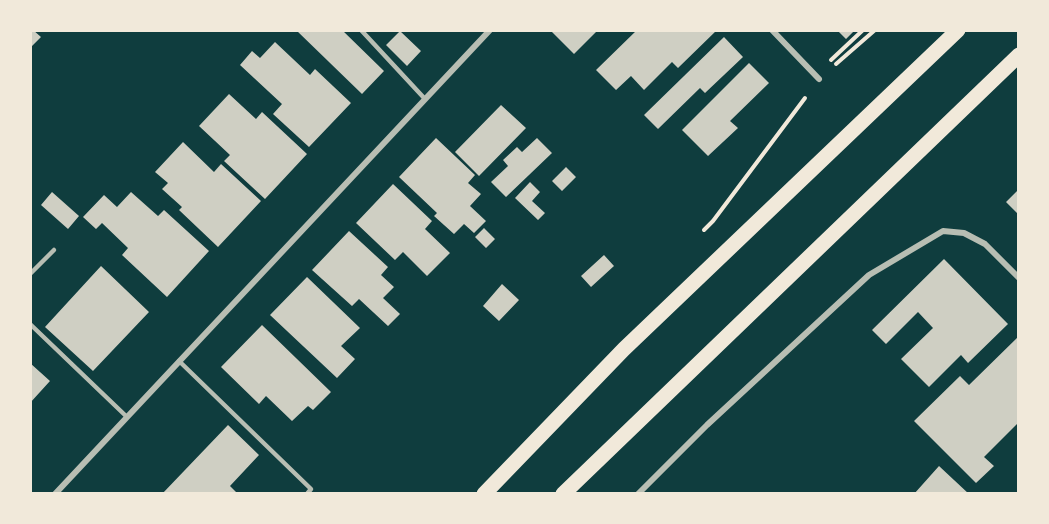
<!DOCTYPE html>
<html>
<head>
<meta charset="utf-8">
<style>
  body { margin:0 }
  #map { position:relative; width:1049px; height:524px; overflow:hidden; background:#0f3d3e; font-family:"Nunito Sans",sans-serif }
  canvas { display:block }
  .frame { position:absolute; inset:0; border:32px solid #f1e9da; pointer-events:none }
</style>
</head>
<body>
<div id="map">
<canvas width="1049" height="524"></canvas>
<div class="frame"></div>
</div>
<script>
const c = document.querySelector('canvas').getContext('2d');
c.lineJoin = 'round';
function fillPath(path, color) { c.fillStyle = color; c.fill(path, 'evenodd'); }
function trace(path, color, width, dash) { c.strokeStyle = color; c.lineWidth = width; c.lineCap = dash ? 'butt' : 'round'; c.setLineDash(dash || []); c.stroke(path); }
const building = new Path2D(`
  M30,30h3l8,7 -11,11z
  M296,30h46l42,41 -22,23z
  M550,30h48l-24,24z
  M637,30h80l-39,38 -6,-6 -28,28 -13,-14 -15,14 -20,-20z
  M837,30h18l-9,9z
  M400,31l21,20 -14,15 -21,-21z
  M724,37l19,20 -38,36 -5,-5 -42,41 -14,-14z
  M275,42l35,33 5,-6 36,34 -42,44 -36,-33 9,-10 -42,-39 12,-14 8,7z
  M749,63l20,20 -39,38 8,7 -30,28 -26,-26z
  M229,94l27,25 6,-7 45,42 -42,45 -41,-38 6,-6 -31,-29z
  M501,105l25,23 -47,48 -24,-24z
  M436,138l39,37 -7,8 13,11 -11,12 16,15 -12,12 -10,-9 -10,10 -20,-18 3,-3 -38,-36z
  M537,138l15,15 -46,44 -15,-15 17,-16 -5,-6 14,-13 5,5z
  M183,142l31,30 7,-8 40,37 -43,46 -39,-37 3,-3 -20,-18 6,-6 -13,-11z
  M566,167l10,10 -14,14 -10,-10z
  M530,182l10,10 -8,9 13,12 -7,7 -23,-22z
  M393,184l39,37 -7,8 25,24 -23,23 -24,-24 -8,8 -39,-37z
  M1019,189v26l-13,-13z
  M52,192l27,24 -11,13 -27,-24z
  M131,192l27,24 6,-6 45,41 -42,46 -45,-42 6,-7 -26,-25 -6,6 -13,-12 21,-22 13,12z
  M484,228l11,11 -9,9 -11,-11z
  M349,231l39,36 -7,8 13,12 -11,11 17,16 -12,12 -29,-27 -7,7 -40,-36z
  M604,255l10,11 -23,21 -10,-11z
  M944,259l64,65 -40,39 -7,-8 -32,32 -28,-28 32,-31 -15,-16 -32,32 -14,-14z
  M101,266l48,46 -56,59 -48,-44z
  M307,277l53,51 -19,18 14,13 -18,19 -67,-63z
  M502,284l17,16 -20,21 -16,-15z
  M262,325l69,67 -18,18 -5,-4 -16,15 -26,-25 -7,8 -38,-37z
  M1019,336v86l-35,35 10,9 -18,17 -62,-62 46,-45 9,9z
  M30,363l20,18 -20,22z
  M228,425l31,30 -29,31 8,8h-76z
  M939,466l30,28h-55z`);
const path = new Path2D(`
  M831,60l32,-30
  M836,64l39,-34
  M704,230l9,-9 92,-123`);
const service = new Path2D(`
  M361,30l64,69
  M30,274l24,-24
  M30,324l97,93
  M179,361l132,128 -4,5`);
const minor = new Path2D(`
  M772,30l47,49
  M55,494l435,-464
  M638,494l69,-69 162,-150 74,-44 21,2 21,11 34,34`);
const primary = new Path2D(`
  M484,494l140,-145 334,-319
  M563,494l456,-439`);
fillPath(building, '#cfcfc3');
trace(path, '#f1e9da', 4);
trace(service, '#b8beb3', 4.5);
trace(minor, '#b8beb3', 6);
trace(primary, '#f1e9da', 15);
</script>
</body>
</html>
